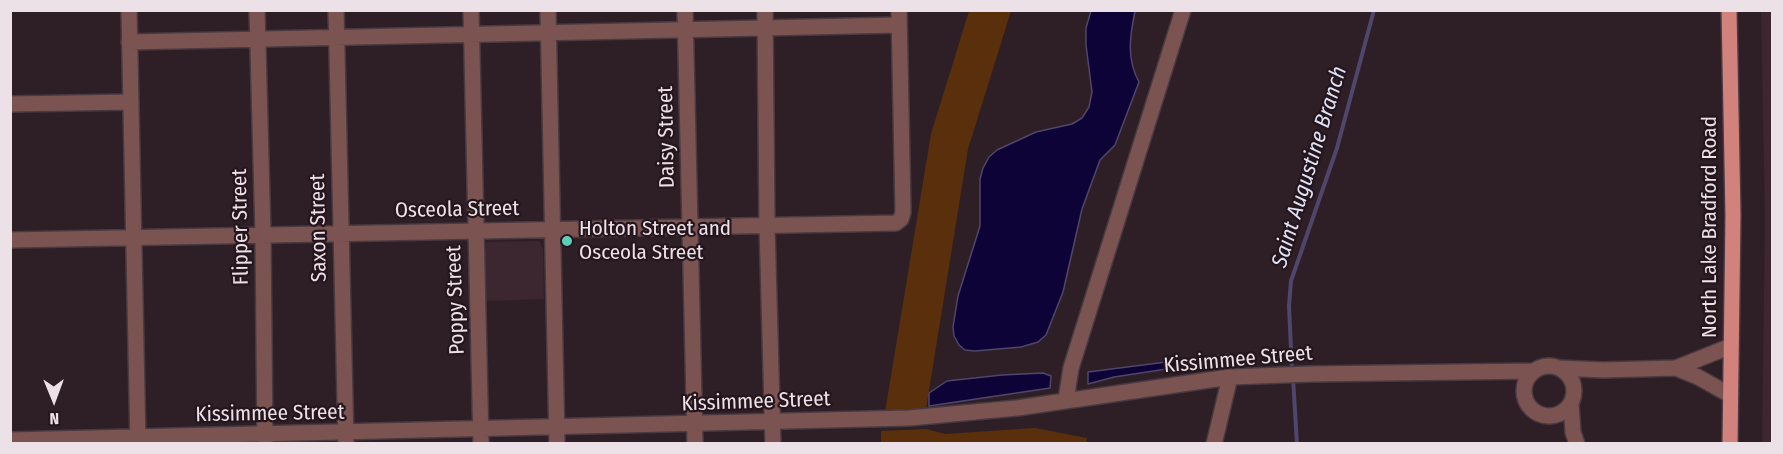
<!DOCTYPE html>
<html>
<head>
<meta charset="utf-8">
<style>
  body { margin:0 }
  #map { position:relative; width:1783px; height:454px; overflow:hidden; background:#2e1f26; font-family:"Fira Sans Condensed",sans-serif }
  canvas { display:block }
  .frame { position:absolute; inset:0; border:12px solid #ece1e6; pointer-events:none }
  .north { position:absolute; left:24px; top:370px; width:60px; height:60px; -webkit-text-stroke:4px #25161d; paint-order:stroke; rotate:179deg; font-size:16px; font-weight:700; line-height:24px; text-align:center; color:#ece1e6 }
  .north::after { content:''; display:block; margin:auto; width:21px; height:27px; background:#ece1e6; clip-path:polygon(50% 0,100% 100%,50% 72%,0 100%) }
</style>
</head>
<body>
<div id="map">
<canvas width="1783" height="454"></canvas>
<div class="frame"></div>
<div class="north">N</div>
</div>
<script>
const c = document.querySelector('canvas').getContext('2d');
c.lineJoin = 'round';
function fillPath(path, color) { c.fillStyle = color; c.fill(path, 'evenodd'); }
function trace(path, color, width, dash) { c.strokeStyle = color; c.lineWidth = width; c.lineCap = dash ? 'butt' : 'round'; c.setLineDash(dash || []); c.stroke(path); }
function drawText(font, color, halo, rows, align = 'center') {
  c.font = font + ' "Fira Sans Condensed",sans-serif'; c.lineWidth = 4.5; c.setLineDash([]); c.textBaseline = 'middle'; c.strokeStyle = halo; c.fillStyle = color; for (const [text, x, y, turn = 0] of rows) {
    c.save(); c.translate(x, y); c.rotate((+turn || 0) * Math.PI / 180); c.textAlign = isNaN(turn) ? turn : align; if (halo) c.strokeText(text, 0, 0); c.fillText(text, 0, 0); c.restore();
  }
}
const built = new Path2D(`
  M1761,11h11v433l-10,-1 3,-224z
  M539,241l4,8 1,50 -58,2 -2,-46 2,-11 2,-2z`);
const green = new Path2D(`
  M969,11h42l-43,138 -42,260 -41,3 46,-278z
  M1035,428l52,10 -1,5h-205v-12l45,-2 19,5z`);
const water = new Path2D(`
  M1091,11h44c-5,25 -9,47 4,71l-24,63 -15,15 -18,49 -19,83 -17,43 -8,7 -17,5 -46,4 -10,-1 -6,-5 -5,-9 -1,-9 5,-31 22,-70v-47l3,-11 6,-11 8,-7 39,-18 36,-8 10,-6 7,-11 3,-15 -6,-47v-17z
  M1229,354l1,5 -4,1 -112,17 -26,7v-12z
  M1043,373l8,3 -1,12 -121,18v-13l18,-12 55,-6z`);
const stream = new Path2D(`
  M1292,371l-3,-65 2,-25 46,-133 37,-138
  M1293,378l4,66`);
const minor = new Path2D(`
  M129,10l9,434
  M257,10l6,225 2,209
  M336,10l10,434
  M471,10l10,434
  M548,10l9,434
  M685,10l10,434
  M765,10l2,215 6,219
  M129,42l770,-17
  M10,104l121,-2
  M10,240l886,-17 5,-4 2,-7 -4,-202
  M1524 391a25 25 0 1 1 50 0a25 25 0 1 1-50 0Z
  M1559,368l44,2 73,-2 55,-22
  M1676,368l22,9 32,18
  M1066,400l5,-32 112,-358
  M1571,405l2,27 4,12
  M10,440l899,-22 108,-10 213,-31 81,-3 223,-3
  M1214,444l16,-67`);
const major = new Path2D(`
  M1729,10l4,205 -3,229`);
const markers = [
  [567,241,6,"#5eceb7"]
];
const streetNames = [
  ["Daisy Street",667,137,-91],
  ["Osceola Street",457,210,-1],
  ["Flipper Street",241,227,-91],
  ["North Lake Bradford Road",1710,227,-90],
  ["Saxon Street",319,228,-91],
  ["Poppy Street",456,300,-92],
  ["Kissimmee Street",1238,360,-5],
  ["Kissimmee Street",756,402,-2],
  ["Kissimmee Street",270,414,-1]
];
const poiNames = [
  ["Holton Street and",579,229],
  ["Osceola Street",579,253]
];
const waterNames = [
  ["Saint Augustine Branch",1310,167,-73]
];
fillPath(built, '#3c2630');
fillPath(green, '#59300b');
fillPath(water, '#0d0337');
trace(water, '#50466c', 1.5);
trace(stream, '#50466c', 4);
trace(minor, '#493a41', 18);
trace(major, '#493a41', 18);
trace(minor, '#7b5452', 15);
trace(major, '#d2827d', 15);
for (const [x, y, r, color] of markers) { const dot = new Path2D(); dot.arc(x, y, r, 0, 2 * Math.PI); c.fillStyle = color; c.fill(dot); trace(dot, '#25161d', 2); }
drawText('21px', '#ece1e6', '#25161d', streetNames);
drawText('21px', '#ece1e6', '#25161d', poiNames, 'left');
drawText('italic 22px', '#e0e3f8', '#25161d', waterNames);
</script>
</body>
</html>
